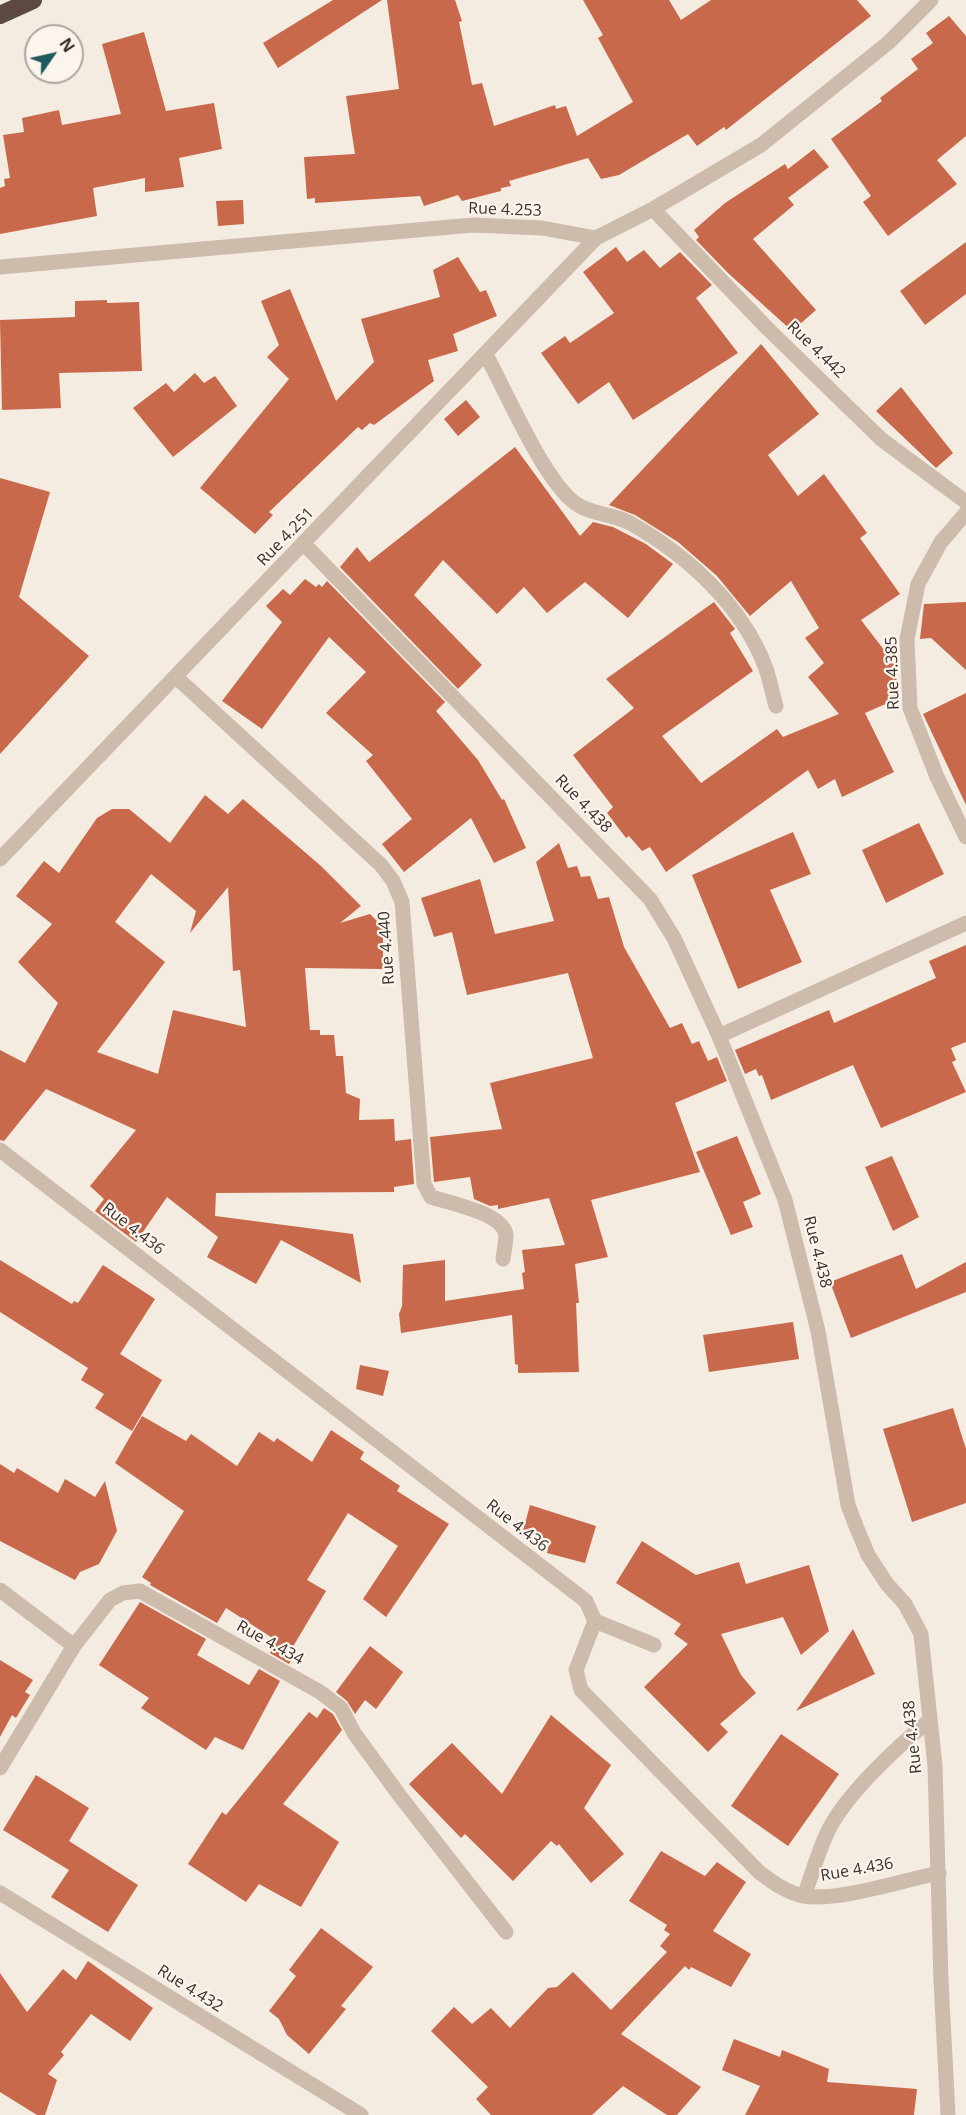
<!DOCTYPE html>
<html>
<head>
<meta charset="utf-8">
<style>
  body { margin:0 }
  #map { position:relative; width:966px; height:2115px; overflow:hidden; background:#f4ebe1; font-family:"Open Sans",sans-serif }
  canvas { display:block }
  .north { position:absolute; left:24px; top:24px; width:60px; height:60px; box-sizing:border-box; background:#fbf5ee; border:2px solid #aea6a0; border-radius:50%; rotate:56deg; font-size:16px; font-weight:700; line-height:24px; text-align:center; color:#3b302b }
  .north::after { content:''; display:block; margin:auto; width:21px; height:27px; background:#1f5a5e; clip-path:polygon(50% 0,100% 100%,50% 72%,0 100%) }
</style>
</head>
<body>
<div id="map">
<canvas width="966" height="2115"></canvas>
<div class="north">N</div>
</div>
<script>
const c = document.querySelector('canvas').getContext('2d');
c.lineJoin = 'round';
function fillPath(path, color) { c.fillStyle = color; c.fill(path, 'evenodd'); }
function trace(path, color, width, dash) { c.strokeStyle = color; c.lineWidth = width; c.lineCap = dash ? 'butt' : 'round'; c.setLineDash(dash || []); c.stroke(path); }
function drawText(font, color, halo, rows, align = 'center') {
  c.font = font + ' "Open Sans",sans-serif'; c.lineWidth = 4.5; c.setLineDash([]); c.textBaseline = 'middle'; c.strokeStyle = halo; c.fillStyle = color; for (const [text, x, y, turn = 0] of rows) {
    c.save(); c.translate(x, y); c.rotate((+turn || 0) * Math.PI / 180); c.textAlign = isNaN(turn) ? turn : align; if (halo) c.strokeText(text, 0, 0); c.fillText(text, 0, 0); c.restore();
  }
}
const building = new Path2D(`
  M333,0h49l-104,68 -15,-25z
  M387,0h68l7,21 -3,1 13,63 10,-2 12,43 61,-21 1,4 10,-3 11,30 56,-34 -35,-64 5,-3 -20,-35h86l12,20 30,-20h146l14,16 -145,114 -2,-3 -27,19 -9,-12 -69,41 -18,4 -13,-21 -79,23 2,5 -10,2v3l-39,10 -4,-6 -34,11 -4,-10 -105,7v-5l-8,1 -3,-42 51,-3 -9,-58 53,-7z
  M949,16l17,20v100l-29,24 20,24 -69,52 -25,-34 8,-6 -40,-57 51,-38 -2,-3 38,-29 -7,-10 22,-16 -7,-10z
  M144,32l22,79 48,-8 8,46 -43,9 5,29 -39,5v-14l-52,10 4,28 -97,18v-46l5,-2 -1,-7 6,-1 -7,-43 21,-3 -2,-14 37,-8 3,15 59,-11 -19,-70z
  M814,149l15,18 -41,31 6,7 -41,34 63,71 -24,21 -64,-58 -32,-33 3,-3 -5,-7 31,-27 60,-39 3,5z
  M243,200l1,24 -26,2 -2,-25z
  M966,242v52l-41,31 -25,-34z
  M616,247l11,15 17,-12 16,18 20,-16 32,33 -16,13 42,55 -105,67 -24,-38 -31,22 -37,-51 24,-17 5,7 44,-30 -31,-41z
  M458,257l22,35 6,-2 11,26 -44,18 5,17 -30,9 6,21 -60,44 -4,-2 -8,7 -4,-3 -89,85 4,3 -18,19 -55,-46 89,-109 -22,-22 12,-12 -18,-44 29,-12 46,112 38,-39 -13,-43 79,-22 -7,-27z
  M107,300v3l32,-1 3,69 -83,2 2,35 -59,2 -2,-90 75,-3v-16z
  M761,344l58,70 -51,41 30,41 26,-22 43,59 -7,5 40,56 -39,26 37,48 -6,5 7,10 -2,16 -32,14 29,59 -52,25 -7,-18 -17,10 -10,-19 -142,102 -16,-25 -8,4 -13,-15 -3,2 -19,-25 6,-6 -40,-52 61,-47 -28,-29 108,-77 21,27 -5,4 23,38 -91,65 39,47 76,-54 6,8 56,-23 -31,-37 16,-14 -19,-25 14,-10 -28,-47 -41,35 -33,-40 -39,-34 -43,-27 -26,-10z
  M195,373l9,10 11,-7 22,30 -64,51 -40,-49 33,-25 8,9z
  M901,387l52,66 -17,15 -60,-57z
  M466,400l14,17 -22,19 -14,-17z
  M515,447l65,89 13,-14 20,5 33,17 27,20 -45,54 -43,-36 -38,31 -23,-26 -27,27 -54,-54 -29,35 68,70 -24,24 -118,-122 17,-20 12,15z
  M0,478l50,14 -31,105 70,59 -89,98z
  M305,579l11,8 3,-3 3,3 5,-6 118,121 -9,9 42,49 24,40 2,-1 22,49 -32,15 -23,-45 -67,54 -22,-28 30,-25 -46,-58 7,-6 -47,-42 40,-41 -37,-35 -67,92 -40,-28 60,-79 -16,-16 17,-17 7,6z
  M966,602v68l-35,-32 -11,1 4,-35z
  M966,693v112l-43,-91z
  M205,795l23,19 15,-15 78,67 40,40 -21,17 30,-9 13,13v42l-78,-1 5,62h10v5h14l2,21h7l3,37 14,6 -1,21 35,-1 1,22 16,-2 3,45 -20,3v5l-178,1 -1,23 138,18 8,49 -80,-43 -25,44 -49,-27 11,-20 -51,-40 -31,45 -41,-31 9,-12 -14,-13 46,-56 -90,-41 -42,52 -4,-1v-90l25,13 33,-60 -40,-41 34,-38 -36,-28 28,-35 15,12 38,-55 15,-9h17l41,34zM151,874l45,37 -6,22 38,-46 5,84 7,-1 6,57 -73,-17 -15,64 -61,-22 68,-90 -50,-40z
  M919,823l25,51 -58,29 -24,-53z
  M793,832l18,42 -41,16 32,72 -64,27 -46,-114z
  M559,843l9,25 9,-2 4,11 9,-1 8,23 11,-2 15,50 46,81 12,-5 10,21 7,-3 9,20 9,-4 10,24 -52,22 25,69 -109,28 17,57 -33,7 4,39h-3l3,69 -61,1v-8l-3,-1 -3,-49 -111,18 -2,-19 3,-8 1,-41 42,-5v41l79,-12 -2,-16 3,-1 -3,-22 43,-5 -16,-47 -51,11v-4l-8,1 -16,-7 -4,-22 -36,5 -4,-45 72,-8 -12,-46 103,-25 -25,-85 -101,22 -15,-63 -18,5 -13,-39 59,-19 15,55 59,-13 -18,-59z
  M966,945v97l-15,6 5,12 -4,2 14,30 -85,36 -28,-63 -82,35 -9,-25 -3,1 -3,-7 -11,5 -10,-24 94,-40 5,13 102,-45 -7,-17z
  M737,1136l24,58 -18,8 10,25 -22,8 -35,-83z
  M892,1156l27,61 -26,14 -28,-64z
  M902,1254l14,35 50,-27v30l-115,46 -21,-56z
  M0,1260l72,44 2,-3 4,2 25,-38 52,34 -35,55 42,26 -30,51 -37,-23 9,-14 -23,-14 7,-12 -88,-56z
  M793,1322l6,37 -90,13 -6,-37z
  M360,1365l29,6 -6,25 -27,-7z
  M953,1408l13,41v54l-54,19 -29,-93z
  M142,1416l44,25 5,-7 46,32 22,-34 15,10 3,-4 35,24 19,-32 33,22 -4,7 40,27 -3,5 52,33 -63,93 -23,-18 35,-53 -50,-33 -41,67 19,11 -35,59 4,3 -6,11 -19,-11 7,-12 -51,-33 -9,15 -67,-38 1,-2 -9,-6 42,-66 -69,-48z
  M0,1464l14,9 3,-5 41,25 7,-14 30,18 10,-16 12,50 -18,33 -19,8 -5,8 -75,-39z
  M530,1505l66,21 -11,37 -38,-10 3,-13 -27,-9z
  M642,1541l54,34 43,-13 7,22 63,-19 20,66 -28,24 -18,-38 -62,17 20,41 15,18 -36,31 8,8 -20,20 -64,-65 44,-43 -14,-10 7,-10 -65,-41z
  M140,1602l66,37 -9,16 52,30 10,-16 21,12 -37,69 -28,-13 -9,13 -65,-42 8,-10 -50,-33z
  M853,1629l22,45 -79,37 28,-40z
  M370,1646l33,26 -27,37 -11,-9 -10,14 -8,-13 -11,-9z
  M0,1660l33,20 -8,12 5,3 -14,23 -4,-3 -12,22z
  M324,1708l9,6 9,16 -59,74 56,38 -38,65 -42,-23 -13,18 -58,-38 34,-52 4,3 83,-103 8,6z
  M551,1715l60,50 -27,43 40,46 -33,29 -32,-39 -2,2 -6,-5 -38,40 -48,-47 -4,4 -52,-54 43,-41 50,51z
  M781,1734l58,40 -51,72 -57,-40z
  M36,1775l53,33 -20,33 69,44 -30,47 -57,-35 18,-27 -66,-40z
  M661,1851l44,25 12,-14 29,20 -33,49 38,23 -20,33 -40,-20 -2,3 -4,-4 -64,68 80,53 -24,28h-10l-44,-29 -31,29h-101l-15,-16 12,-12 -57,-56 23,-24 18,17 19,-16 19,20 38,-40 9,-1 16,-15 38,38 56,-58 -7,-6 10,-12 -6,-4 3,-5 -38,-24z
  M321,1928l52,39 -32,39 5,3 -37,45 -22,-19 -8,-16 -10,-8 27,-35 -7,-6z
  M88,1961l65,47 -23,33 -39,-27 -30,38 3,3 -16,19 9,6 -12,35h-8l-37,-23v-119l27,39 36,-43 13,11z
  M734,2039l46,18 2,-7 47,19 -2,13 90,7 -3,26h-169l15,-29 -38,-16z`);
const street = new Path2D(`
  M653,209l114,119 114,111 85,63
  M0,267l473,-42 69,3 54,10 57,-29 108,-64 127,-102 43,-43
  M486,355c21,38 57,124 89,148 16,12 37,10 55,20 57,32 111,81 135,143 5,13 7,27 11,40
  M966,513l-25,29 -23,42 -11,55 3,69 27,69 29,60
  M304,544l346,355 24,39 45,98 66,164 33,131 30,174 8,21 12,29 19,29 18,20 16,30 14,132 6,215 7,134
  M176,677l205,188 12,16 9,21 22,282 7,13c19,6 72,16 75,38 0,7 -2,17 -3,24
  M0,859l596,-621
  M719,1036l247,-113
  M0,1150l586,451 9,20 -19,49 5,20 178,182c13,10 27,20 44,24 34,6 101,-16 136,-23
  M0,1590l74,56
  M595,1621l59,24
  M0,1768l74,-122 36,-46 13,-7 17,-2 180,101 21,16 13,25 46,63 106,136
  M0,1893l361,222
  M804,1896c8,-21 14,-44 24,-65 18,-37 70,-85 102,-111`);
const highway = new Path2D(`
  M0,15l33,-15`);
const streetNames = [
  ["Rue 4.253",505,210,2],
  ["Rue 4.442",816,350,44],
  ["Rue 4.251",286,537,-46],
  ["Rue 4.385",893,673,-92],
  ["Rue 4.438",583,804,46],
  ["Rue 4.440",387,948,-94],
  ["Rue 4.436",133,1229,38],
  ["Rue 4.438",817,1252,76],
  ["Rue 4.436",517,1526,38],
  ["Rue 4.434",270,1643,29],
  ["Rue 4.438",913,1737,-96],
  ["Rue 4.436",857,1870,-10],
  ["Rue 4.432",190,1989,32]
];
fillPath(building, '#c8694b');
trace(street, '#cdbbac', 15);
trace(highway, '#5c4a42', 18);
drawText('16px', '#3b302b', '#fbf5ee', streetNames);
</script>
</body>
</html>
